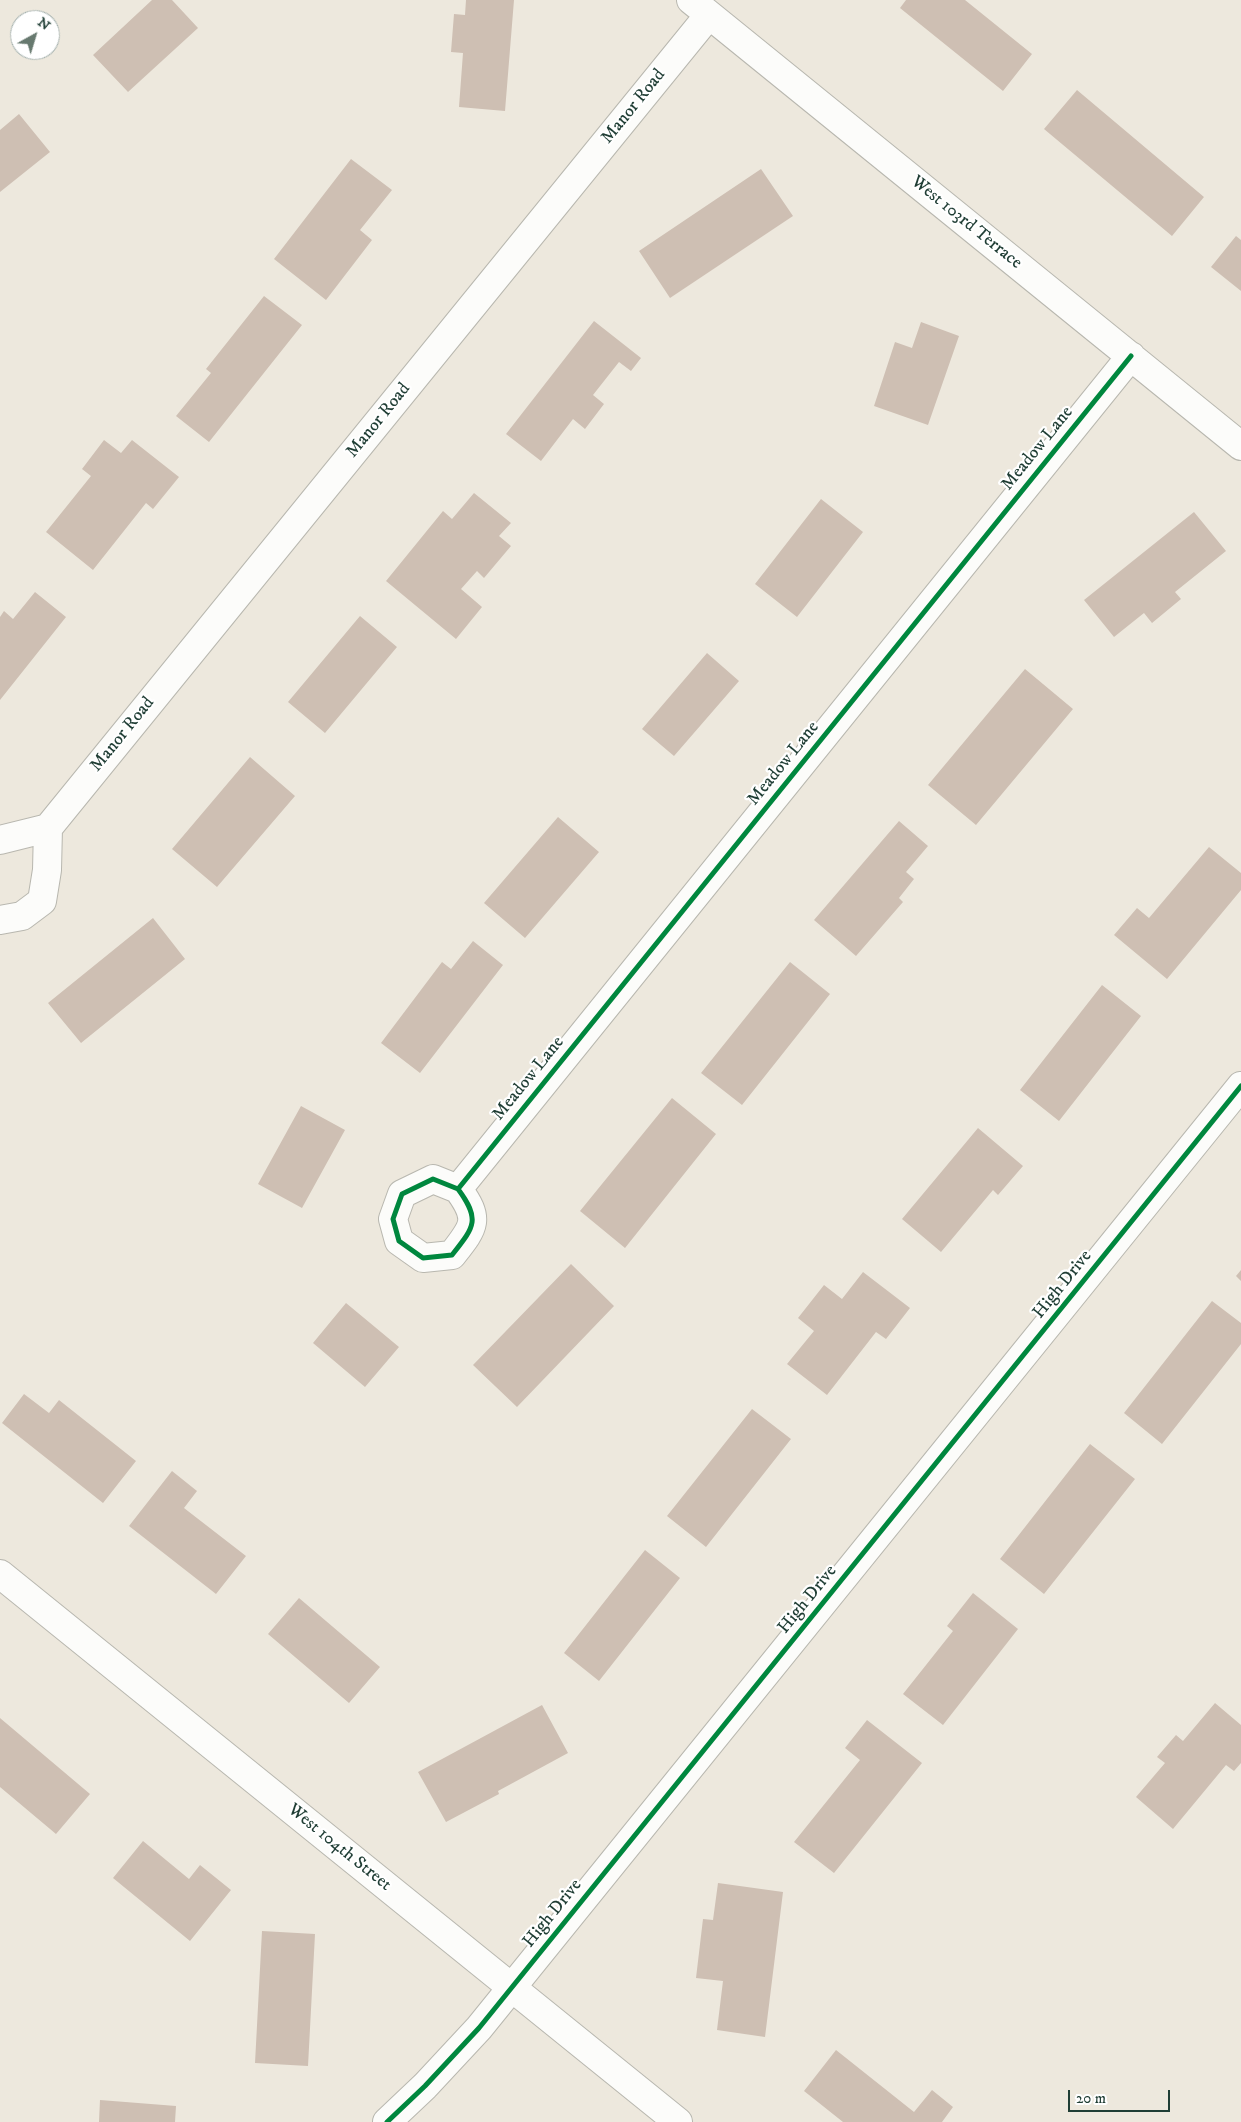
<!DOCTYPE html>
<html>
<head>
<meta charset="utf-8">
<style>
  body { margin:0 }
  #map { position:relative; width:1241px; height:2122px; overflow:hidden; background:#ede8dd; font-family:"IM FELL DW Pica",serif }
  canvas { display:block }
  .north { position:absolute; left:10px; top:10px; width:50px; height:50px; box-sizing:border-box; background:#fff; border:1px solid #a5b1ae; border-radius:50%; rotate:39deg; font-size:14px; font-weight:700; line-height:20px; text-align:center; color:#1f3d34 }
  .north::after { content:''; display:block; margin:auto; width:18px; height:22px; background:#67796f; clip-path:polygon(50% 0,100% 100%,50% 72%,0 100%) }
  .scale { position:absolute; left:1068px; top:2090px; width:102px; height:22px; box-sizing:border-box; border:2px solid #1f3d34; border-top:0; padding-left:6px; font-size:15px; line-height:18px; white-space:nowrap; color:#1f3d34; -webkit-text-stroke:4px #fff; paint-order:stroke }
</style>
</head>
<body>
<div id="map">
<canvas width="1241" height="2122"></canvas>
<div class="north">N</div>
<div class="scale">20 m</div>
</div>
<script>
const c = document.querySelector('canvas').getContext('2d');
c.lineJoin = 'round';
function fillPath(path, color) { c.fillStyle = color; c.fill(path, 'evenodd'); }
function trace(path, color, width, dash) { c.strokeStyle = color; c.lineWidth = width; c.lineCap = dash ? 'butt' : 'round'; c.setLineDash(dash || []); c.stroke(path); }
function drawText(font, color, halo, rows, align = 'center') {
  c.font = font + ' "IM FELL DW Pica",serif'; c.lineWidth = 4.5; c.setLineDash([]); c.textBaseline = 'middle'; c.strokeStyle = halo; c.fillStyle = color; for (const [text, x, y, turn = 0] of rows) {
    c.save(); c.translate(x, y); c.rotate((+turn || 0) * Math.PI / 180); c.textAlign = isNaN(turn) ? turn : align; if (halo) c.strokeText(text, 0, 0); c.fillText(text, 0, 0); c.restore();
  }
}
const building = new Path2D(`
  M152,0h20l26,28 -70,64 -35,-37z
  M466,0h48l-9,111 -46,-4 4,-54 -12,-1 3,-38 11,1z
  M906,0h59l67,54 -29,37 -103,-83z
  M1077,90l127,107 -32,39 -128,-107z
  M19,114l31,38 -50,40v-62z
  M351,159l41,31 -32,40 12,10 -46,60 -52,-41z
  M761,169l32,47 -123,82 -31,-47z
  M1236,236l5,4v51l-30,-24z
  M264,296l38,29 -93,117 -33,-26 35,-43 -5,-4z
  M594,321l47,37 -10,13 -12,-9 -26,33 11,9 -19,25 -12,-10 -32,42 -35,-27z
  M921,322l38,14 -31,89 -54,-19 21,-64 17,6z
  M104,440l17,13 11,-13 47,37 -26,32 -7,-6 -53,67 -47,-38 45,-56 -9,-7z
  M474,493l37,30 -12,13 12,10 -27,32 -7,-7 -16,18 21,18 -26,32 -70,-58 57,-70 9,8z
  M821,499l42,33 -66,85 -42,-33z
  M1194,512l32,39 -51,41 6,7 -29,24 -8,-10 -30,24 -30,-37z
  M35,592l31,25 -66,83v-83l4,-6 9,8z
  M360,616l37,31 -72,86 -37,-31z
  M707,653l32,28 -65,75 -32,-27z
  M1025,669l48,40 -97,116 -48,-40z
  M250,757l45,39 -78,91 -45,-38z
  M558,817l41,35 -74,86 -41,-35z
  M899,821l29,25 -22,26 8,7 -15,19 4,4 -47,54 -42,-36z
  M1209,847l32,26v17l-74,89 -53,-44 23,-27 12,10z
  M153,918l32,41 -104,84 -33,-40z
  M473,941l30,24 -83,108 -39,-30 61,-81 9,7z
  M790,962l40,32 -88,111 -41,-32z
  M1102,985l39,31 -82,105 -39,-31z
  M672,1098l44,36 -91,114 -45,-37z
  M301,1106l44,24 -43,78 -44,-24z
  M978,1128l45,38 -25,29 -5,-5 -52,62 -39,-33z
  M571,1264l43,42 -97,101 -44,-42z
  M1241,1270v11l-5,-5z
  M863,1272l47,36 -24,31 -10,-7 -49,63 -40,-31 27,-33 -16,-13 26,-33 18,14z
  M1212,1301l29,22v21l-79,100 -38,-31z
  M346,1303l53,44 -34,40 -52,-44z
  M24,1394l25,19 10,-13 77,61 -33,42 -101,-80z
  M752,1409l39,30 -85,108 -39,-31z
  M1090,1444l45,35 -91,115 -44,-35z
  M172,1471l25,20 -13,17 62,48 -30,38 -87,-68z
  M645,1550l35,28 -81,103 -35,-28z
  M973,1593l45,36 -75,96 -40,-31 50,-63 -6,-5z
  M299,1598l81,69 -31,36 -81,-69z
  M1215,1703l26,22v38l-7,8 -8,-6 -53,64 -37,-32 29,-34 -8,-6 19,-22 7,6z
  M542,1705l26,48 -70,38 1,3 -53,28 -28,-50z
  M0,1718l90,76 -34,40 -56,-47z
  M867,1720l55,43 -88,110 -40,-31 66,-82 -15,-12z
  M143,1841l46,38 11,-14 31,25 -41,51 -77,-63z
  M718,1883l65,9 -18,145 -48,-7 6,-49 -27,-3 7,-59 10,1z
  M262,1931l53,3 -7,132 -53,-3z
  M836,2050l78,62 18,-22 21,17 -11,15h-99l-39,-31z
  M100,2100l76,6 -1,16h-76z`);
const street = new Path2D(`
  M691,0l550,446
  M0,840l48,-12 661,-813
  M0,920l22,-4 20,-15 5,-31 1,-42
  M458,1189c23,31 16,38 -6,66l-29,3 -24,-17 -6,-22 9,-25 31,-15 25,10 673,-833
  M0,1574l678,548
  M387,2122l38,-36 54,-58 762,-942`);
const cycleway = new Path2D(`
  M458,1189c23,31 16,38 -6,66l-29,3 -24,-17 -6,-22 9,-25 31,-15 25,10 673,-833
  M387,2122l38,-36 54,-58 762,-942`);
const streetNames = [
  ["Manor Road",634,107,-51],
  ["West 103rd Terrace",966,223,39],
  ["Manor Road",379,421,-51],
  ["Meadow Lane",1038,449,-51],
  ["Manor Road",123,735,-51],
  ["Meadow Lane",784,764,-51],
  ["Meadow Lane",529,1079,-51],
  ["High Drive",1063,1285,-51],
  ["High Drive",808,1600,-51],
  ["West 104th Street",339,1848,39],
  ["High Drive",553,1914,-51]
];
fillPath(building, '#cebfb3');
trace(street, '#b8b7af', 30);
trace(street, '#fcfcfa', 28);
trace(cycleway, '#00873e', 5);
drawText('18px', '#1f3d34', '#fff', streetNames);
</script>
</body>
</html>
